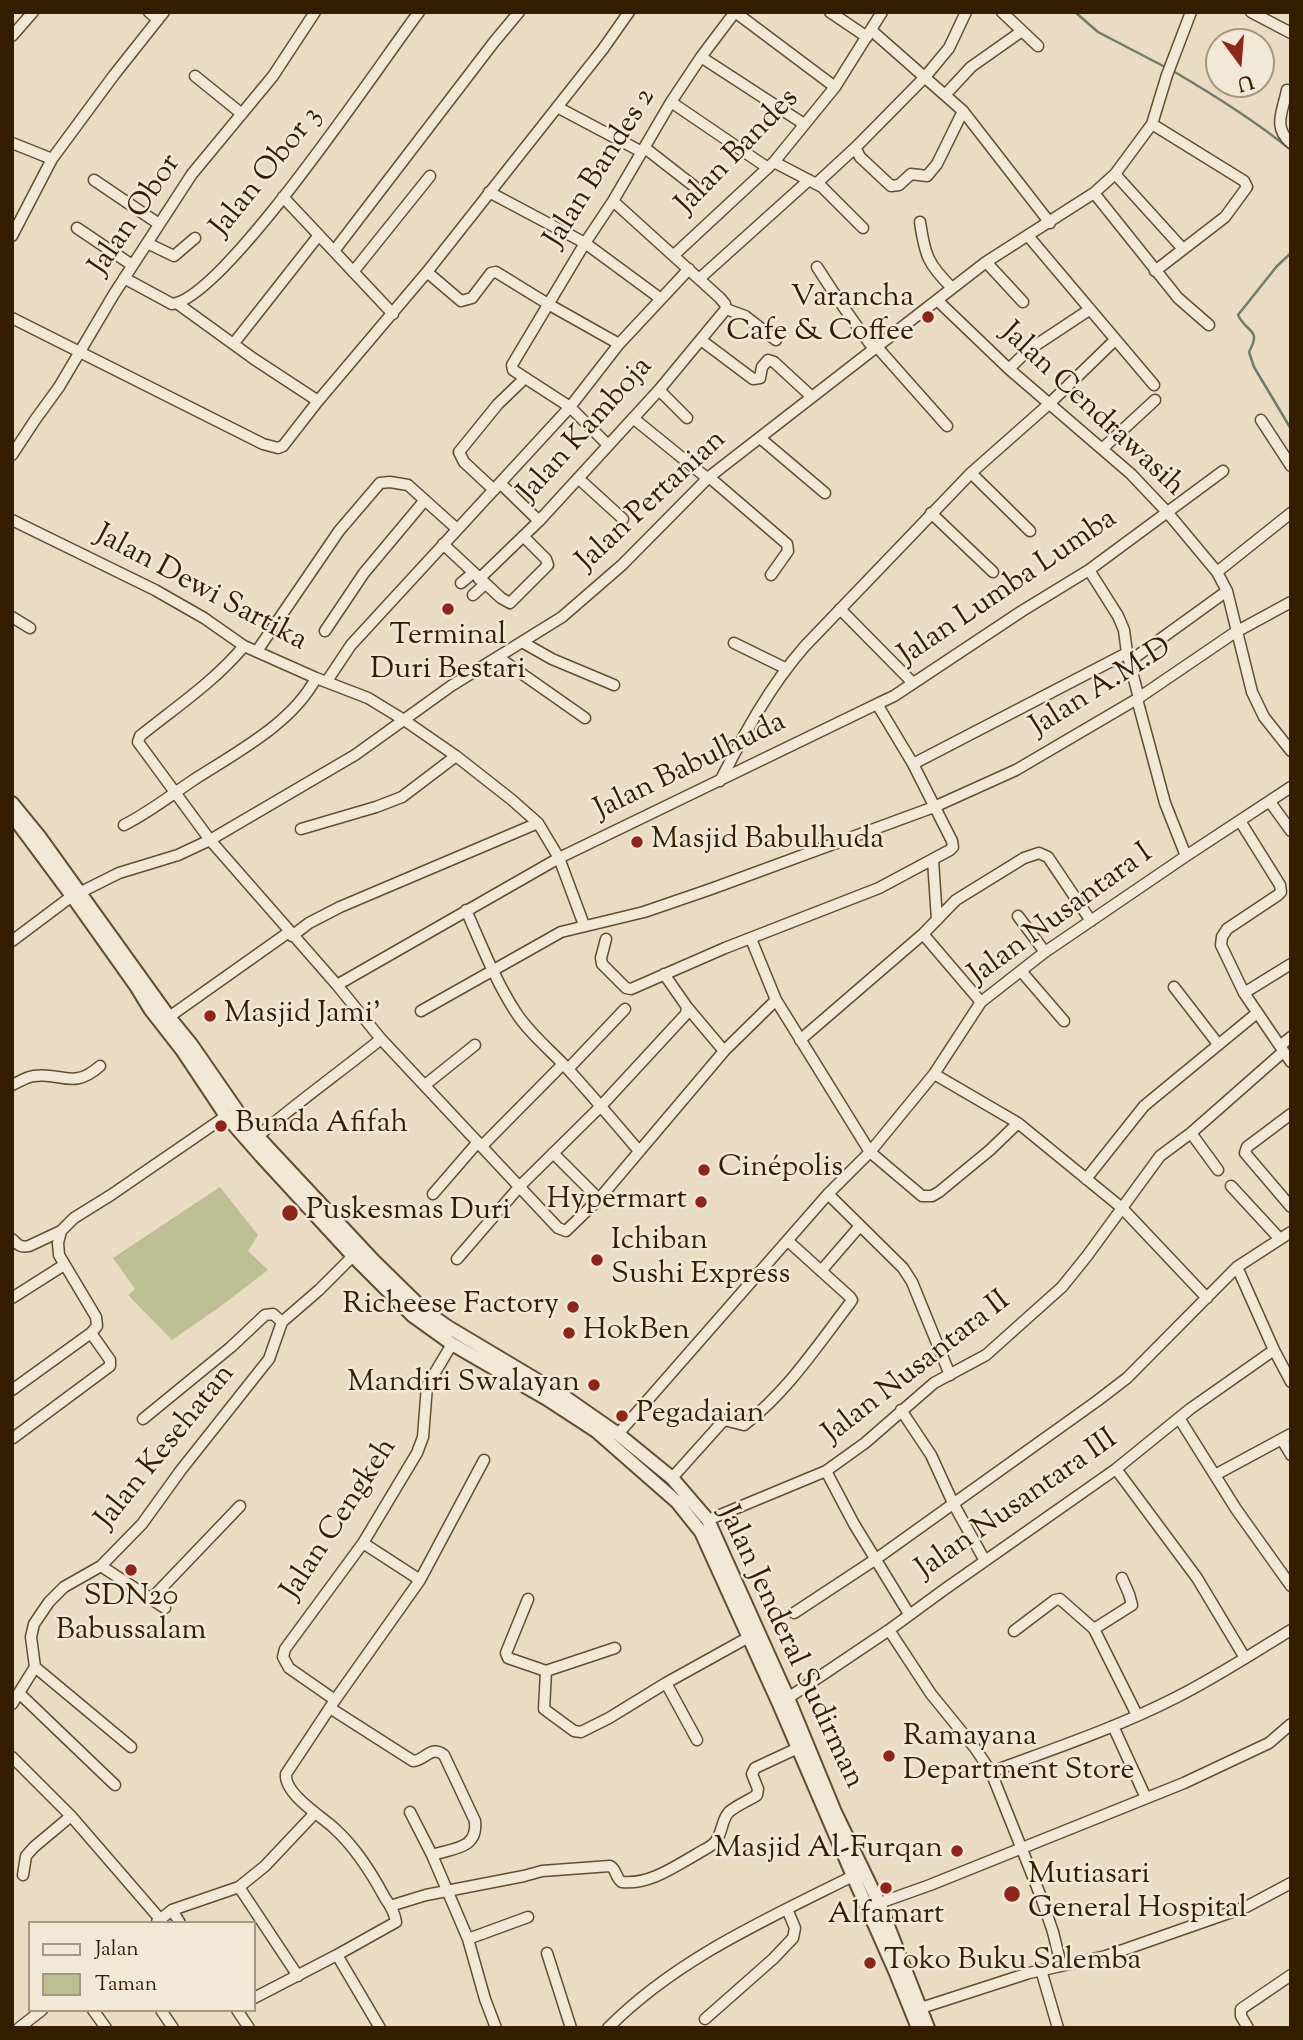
<!DOCTYPE html>
<html>
<head>
<meta charset="utf-8">
<style>
  body { margin:0 }
  #map { position:relative; width:1303px; height:2040px; overflow:hidden; background:#eadcc3; font-family:"Sorts Mill Goudy",serif }
  canvas { display:block }
  .frame { position:absolute; inset:0; border:14px solid #341d00; pointer-events:none }
  .legend { position:absolute; left:28px; top:1921px; width:228px; height:91px; box-sizing:border-box; background:#f1e8d8; border:2px solid #a59782; margin:0; padding:9px 12px; list-style:none; font-size:21px; color:#341d00 }
  .legend li { display:flex; align-items:center; gap:14px; height:35px }
  .legend b { width:35px; border:2px solid #a59782 }
  .north { position:absolute; left:1205px; top:28px; width:70px; height:70px; box-sizing:border-box; background:#f1e8d8; border:2px solid #a59782; border-radius:50%; rotate:164deg; font-size:19px; font-weight:700; line-height:28px; text-align:center; color:#341d00 }
  .north::after { content:''; display:block; margin:auto; width:24px; height:32px; background:#8f2418; clip-path:polygon(50% 0,100% 100%,50% 72%,0 100%) }
</style>
</head>
<body>
<div id="map">
<canvas width="1303" height="2040"></canvas>
<div class="frame"></div>
<ul class="legend">
<li><b style="height:9px;background:#f1e8d8"></b>Jalan</li>
<li><b style="height:19px;background:#bbbf91"></b>Taman</li>
</ul>
<div class="north">U</div>
</div>
<script>
const c = document.querySelector('canvas').getContext('2d');
c.lineJoin = 'round';
function fillPath(path, color) { c.fillStyle = color; c.fill(path, 'evenodd'); }
function trace(path, color, width, dash) { c.strokeStyle = color; c.lineWidth = width; c.lineCap = dash ? 'butt' : 'round'; c.setLineDash(dash || []); c.stroke(path); }
function drawText(font, color, halo, rows, align = 'center') {
  c.font = font + ' "Sorts Mill Goudy",serif'; c.lineWidth = 5; c.setLineDash([]); c.textBaseline = 'middle'; c.strokeStyle = halo; c.fillStyle = color; for (const [text, x, y, turn = 0] of rows) {
    c.save(); c.translate(x, y); c.rotate((+turn || 0) * Math.PI / 180); c.textAlign = isNaN(turn) ? turn : align; if (halo) c.strokeText(text, 0, 0); c.fillText(text, 0, 0); c.restore();
  }
}
const green = new Path2D(`
  M220,1187l38,48 -10,16 20,19 -47,36 -49,34 -44,-45 7,-6 -22,-31z`);
const stream = new Path2D(`
  M1075,12l23,20 69,36
  M1173,71c41,24 81,49 118,79
  M1291,253l-14,13 -39,49c9,19 24,13 11,37l5,15 37,62`);
const minor = new Path2D(`
  M149,12l9,8
  M735,12l100,75
  M830,12l37,25
  M1002,12l36,34
  M1251,12l40,21
  M871,30l92,81 87,112
  M12,36l21,-24
  M701,57l103,67
  M195,76l47,38
  M1287,90c-4,21 -15,37 4,53
  M945,95l26,-28 51,-36
  M671,102l97,66
  M557,107l85,45
  M963,111l-26,53 -10,12 -16,-2 -12,11 -8,1 -31,-29 -4,-8 1,-3 68,-69 24,-29 17,-36
  M1152,124l92,57 3,6 -22,30 -70,54
  M12,143l40,16
  M645,148l50,39
  M774,162l48,25 41,41
  M1115,174l68,75
  M94,180l65,44
  M816,184l40,-37
  M489,192l96,51 76,56
  M1094,193l84,105 31,27
  M283,197l110,117
  M613,201l107,97 5,6 1,5
  M920,222c5,34 8,42 32,66
  M77,228l55,37
  M12,236l40,-77 62,-84 50,-63
  M1029,237l125,148
  M147,243l27,13 21,-18
  M334,251l160,-209 25,-30
  M674,255l100,-93 61,-75 47,-75
  M986,262l37,40
  M817,267c18,28 36,55 57,82
  M353,272l77,-96
  M427,272l34,29 11,-3 19,-25 5,-1 52,32 71,40
  M124,278l48,26c52,-5 209,-242 247,-292
  M699,279l110,-99
  M937,300l72,69 122,105 36,38 50,60 10,19 25,101 12,25 27,34
  M178,304l76,55 64,42
  M726,309l19,7 31,24
  M12,318l251,126 15,4 5,-2 35,-45 109,-129 176,-223 26,-37
  M701,340l52,39 7,-1 2,-11 6,-7 6,2 38,35
  M234,343l85,-108
  M877,347l70,79
  M1009,369l18,-18 62,-41
  M659,390l28,28
  M633,418l74,60
  M1261,420l30,46
  M760,438l65,55
  M607,444l-37,-37 -57,-37 -1,-5 73,-122 28,-42 58,-99 30,-45 34,-45
  M1102,449l53,-49
  M12,455l23,-35 24,-33 55,-93 78,-120 81,-98 42,-64
  M971,473l59,58
  M709,477l78,67 1,7 -17,24
  M578,478l45,41
  M500,483l39,38
  M494,490l-30,-28 -5,-10 39,-48 27,-26
  M931,513l62,59
  M12,520l143,70 49,28 40,28 72,32 52,20 36,22 52,36 56,44 26,23 21,35 25,67
  M443,544l58,54 9,5 38,-38 -2,-6 -22,-22
  M1089,570l29,46 6,14 3,23 12,45
  M1217,572l74,-59
  M479,579l60,-58 120,-131 67,-81
  M461,583l12,-10
  M473,595l12,-11
  M840,609l73,74
  M12,617l18,11
  M325,631l39,-58 61,-73
  M522,642l30,17 62,26
  M734,643l51,25
  M244,646c-29,35 -68,61 -104,90l-2,6 72,98 127,145 44,54c-41,33 -83,63 -123,97
  M257,651l82,-120 41,-48 10,-1 18,3 49,44
  M498,657l87,61
  M1130,661l97,-70
  M327,681l24,-36 219,-238 49,-63 70,-75
  M1137,699l28,104 21,53
  M877,704l17,-8 128,-85 67,-41 134,-99
  M913,764l214,-111
  M720,781c25,-48 49,-94 85,-135l166,-173 78,-69 66,-64
  M1270,802l21,29
  M1240,821l40,64 1,7 -3,3 -51,34 -5,8 -1,8 23,48 36,53
  M124,825c24,-12 46,-29 68,-44 43,-28 100,-57 124,-103
  M301,829l75,-22 26,-10 54,-41
  M933,860l4,60
  M79,893l40,-20 59,-18 32,-15 145,-85 96,-69 111,-69 60,-52 87,-88 277,-215 108,-69 21,-19 37,-50 15,-49 24,-63
  M466,910c15,34 29,70 49,101 13,21 34,38 50,55 26,28 50,57 74,85
  M1018,916l27,36
  M923,934l33,-34 68,-42 15,-5 9,4 43,64
  M292,936l17,-13 31,-16 198,-84
  M751,939l25,61 94,152 52,44h10l7,-4 51,-42 28,-27
  M12,941l60,-45
  M1021,971l43,50
  M337,985l222,-127 318,-154 36,60 39,77 1,6 -3,3 -71,38 -154,60 -94,41 -5,-1 -24,-24 -1,-6 5,-19
  M1174,987l44,57
  M1244,993l47,-29
  M687,1007l37,44
  M421,1011l140,-79 83,-20 67,-23 223,-82 82,-37 121,-71 97,-66 57,-31
  M169,1017l120,-85
  M1291,1037l-11,9 11,16
  M381,1039l177,189 8,3 33,-32 126,-149 51,-50
  M800,1040l123,-106 58,68
  M568,1069l57,-60
  M934,1074l84,49 104,85 85,90
  M12,1085c7,-3 14,-8 22,-9 28,-4 39,14 66,-10
  M425,1085l50,-40
  M1291,1114l-44,33 -2,6 46,54
  M1191,1133l27,37
  M482,1146l81,-82
  M553,1153l46,46
  M1086,1179l58,-73 113,-93
  M1231,1186l48,52
  M433,1194l45,-52
  M828,1194l75,74 9,14 38,93
  M12,1239c6,6 9,9 17,7l32,-15
  M457,1259l63,-73 81,-80 85,-92 1,-7 -23,-33
  M1237,1267l37,83 17,32
  M821,1271l38,-44
  M12,1298l52,-33
  M12,1390l79,-57 6,-7 -1,-9 -37,-62 -1,-12 3,-12 13,-13 37,-23 115,-79
  M901,1410l30,45 22,48 32,58
  M1179,1418l57,91 55,77
  M143,1419l88,-72 34,-32 8,-1 9,8
  M618,1434l210,-240 42,-42 64,-78 47,-72 64,-50 141,-96 105,-69
  M13,1438l97,-72v-6l-19,-27
  M1282,1440l9,15
  M1116,1469l81,109 48,80
  M826,1471l28,53 55,90
  M1215,1475l76,-41
  M672,1478l52,-58 20,5c43,-33 73,-79 106,-122l2,-3 -2,-3 -62,-56
  M708,1520l118,-49 39,-28 69,-60 52,-28 76,-68 25,-31 73,-100 31,-23 92,-81
  M363,1543l57,37
  M101,1566l64,42
  M152,1598l88,-92
  M528,1599l-22,54 2,5 38,13 69,-23
  M794,1613l82,-54 221,-158 30,-23 110,-111 54,-35
  M1094,1629l38,-24 -3,-11 -7,-16
  M889,1630l42,64 44,54 16,24 50,125 12,35 8,33
  M1014,1631l41,-31 5,-1 34,30 43,86
  M35,1667l96,80
  M546,1671l-2,38 30,22 7,1 28,-14 57,-35 83,-46
  M666,1683l31,57
  M20,1694l95,91
  M788,1698l101,-68 56,-41 171,-120 74,-60 84,-59
  M335,1700l-46,-32 -6,-11 2,-8 78,-106 54,-90 6,-16 4,-51 25,-42
  M12,1704l23,-37 -4,-30 3,-13 15,-22 15,-15 37,-21 41,-42 39,-54 88,-111 13,-37 37,-32 34,-34
  M330,1708l83,53c13,-1 17,-16 31,-6l31,66c3,28 -21,27 -43,34
  M1113,1726l33,72
  M12,1757l59,59 89,103
  M991,1772c62,-23 125,-44 184,-74 40,-20 78,-45 116,-68
  M410,1812l22,43 36,84 17,60 11,29
  M23,1875l3,-19 8,-9 37,-31
  M239,1887l59,89
  M874,1905l56,-20 254,-102 85,-40 22,-19
  M390,1906l36,-11 98,-19 18,-5 68,-5c7,3 5,12 12,16 27,3 52,-15 75,-28 6,-4 14,-7 18,-12 8,-9 6,-22 14,-30 8,-7 19,-11 28,-17l1,-6 -6,-15 3,-6 43,-20
  M172,1910l8,13
  M157,1922l15,-12 67,-23 26,-21 50,-53
  M468,1939l60,-22
  M547,1953l24,75
  M337,1955l43,73
  M1041,1970l17,58
  M254,1998l83,-43 59,-33c-1,-8 -6,-17 -11,-24 -14,-26 -29,-50 -51,-70 -13,-12 -50,-34 -48,-54l49,-74 85,-120 64,-120
  M921,2008l108,-35 77,-17 140,-49 45,-24
  M93,2010l13,18
  M161,2010l12,18
  M237,2010l12,18
  M705,2019l68,-60 20,-21 2,-10 -8,-19
  M19,2028l23,-18
  M608,2028c68,-69 159,-109 245,-152
  M1248,2028l-7,-12v-7l50,-34`);
const tertiary = new Path2D(`
  M12,803l27,33 130,181 22,27 56,81 127,136 51,50 23,16 114,68 56,39 54,44 36,42 80,178 47,114 44,91 49,125
  M14,818l58,78 64,90 14,23 32,41 44,66 35,40 92,100 60,60 39,28 95,55 49,32 81,71 24,30 78,172 74,172 42,95 23,57`);
const markers = [
  [928,317,7,"#8f2418"],
  [448,609,7,"#8f2418"],
  [637,842,7,"#8f2418"],
  [210,1016,7,"#8f2418"],
  [221,1126,7,"#8f2418"],
  [704,1170,7,"#8f2418"],
  [701,1202,7,"#8f2418"],
  [290,1213,9,"#8f2418"],
  [597,1260,7,"#8f2418"],
  [573,1307,7,"#8f2418"],
  [569,1333,7,"#8f2418"],
  [594,1385,7,"#8f2418"],
  [622,1416,7,"#8f2418"],
  [131,1570,7,"#8f2418"],
  [889,1756,7,"#8f2418"],
  [957,1851,7,"#8f2418"],
  [886,1888,7,"#8f2418"],
  [1012,1894,9,"#8f2418"],
  [870,1963,7,"#8f2418"]
];
const streetNames = [
  ["Jalan Bandes",739,153,-46],
  ["Jalan Bandes 2",602,169,-58],
  ["Jalan Obor 3",268,173,-51],
  ["Jalan Obor",137,216,-56],
  ["Jalan Cendrawasih",1091,411,43],
  ["Jalan Kamboja",587,431,-48],
  ["Jalan Pertanian",653,502,-43],
  ["Jalan Lumba Lumba",1009,589,-34],
  ["Jalan Dewi Sartika",200,590,28],
  ["Jalan A.M.D",1102,689,-32],
  ["Jalan Babulhuda",691,768,-26],
  ["Jalan Nusantara I",1062,916,-36],
  ["Jalan Nusantara II",918,1369,-38],
  ["Jalan Kesehatan",167,1448,-51],
  ["Jalan Nusantara III",1018,1506,-35],
  ["Jalan Cengkeh",341,1520,-57],
  ["Jalan Jenderal Sudirman",789,1648,65]
];
const poiNames = [
  ["Varancha",914,300,"right"],
  ["Cafe & Coffee",914,334,"right"],
  ["Terminal",448,638,"center"],
  ["Duri Bestari",448,672,"center"],
  ["Masjid Babulhuda",651,842],
  ["Masjid Jami'",224,1016],
  ["Bunda Afifah",235,1126],
  ["Cinépolis",718,1170],
  ["Hypermart",687,1202,"right"],
  ["Puskesmas Duri",306,1213],
  ["Ichiban",611,1243],
  ["Sushi Express",611,1277],
  ["Richeese Factory",559,1307,"right"],
  ["HokBen",583,1333],
  ["Mandiri Swalayan",580,1385,"right"],
  ["Pegadaian",636,1416],
  ["SDN20",131,1599,"center"],
  ["Babussalam",131,1633,"center"],
  ["Ramayana",903,1739],
  ["Department Store",903,1773],
  ["Masjid Al-Furqan",943,1851,"right"],
  ["Mutiasari",1028,1877],
  ["General Hospital",1028,1911],
  ["Alfamart",886,1917,"center"],
  ["Toko Buku Salemba",884,1963]
];
fillPath(green, '#bbbf91');
trace(stream, '#707c6b', 2.5);
trace(minor, '#624d31', 13);
trace(tertiary, '#624d31', 16);
trace(minor, '#f1e8d8', 10);
trace(tertiary, '#f1e8d8', 12);
for (const [x, y, r, color] of markers) { const dot = new Path2D(); dot.arc(x, y, r, 0, 2 * Math.PI); c.fillStyle = color; c.fill(dot); trace(dot, '#f1e8d8', 2.5); }
drawText('30px', '#341d00', '#f1e8d8', streetNames);
drawText('30px', '#341d00', '#f1e8d8', poiNames, 'left');
</script>
</body>
</html>
